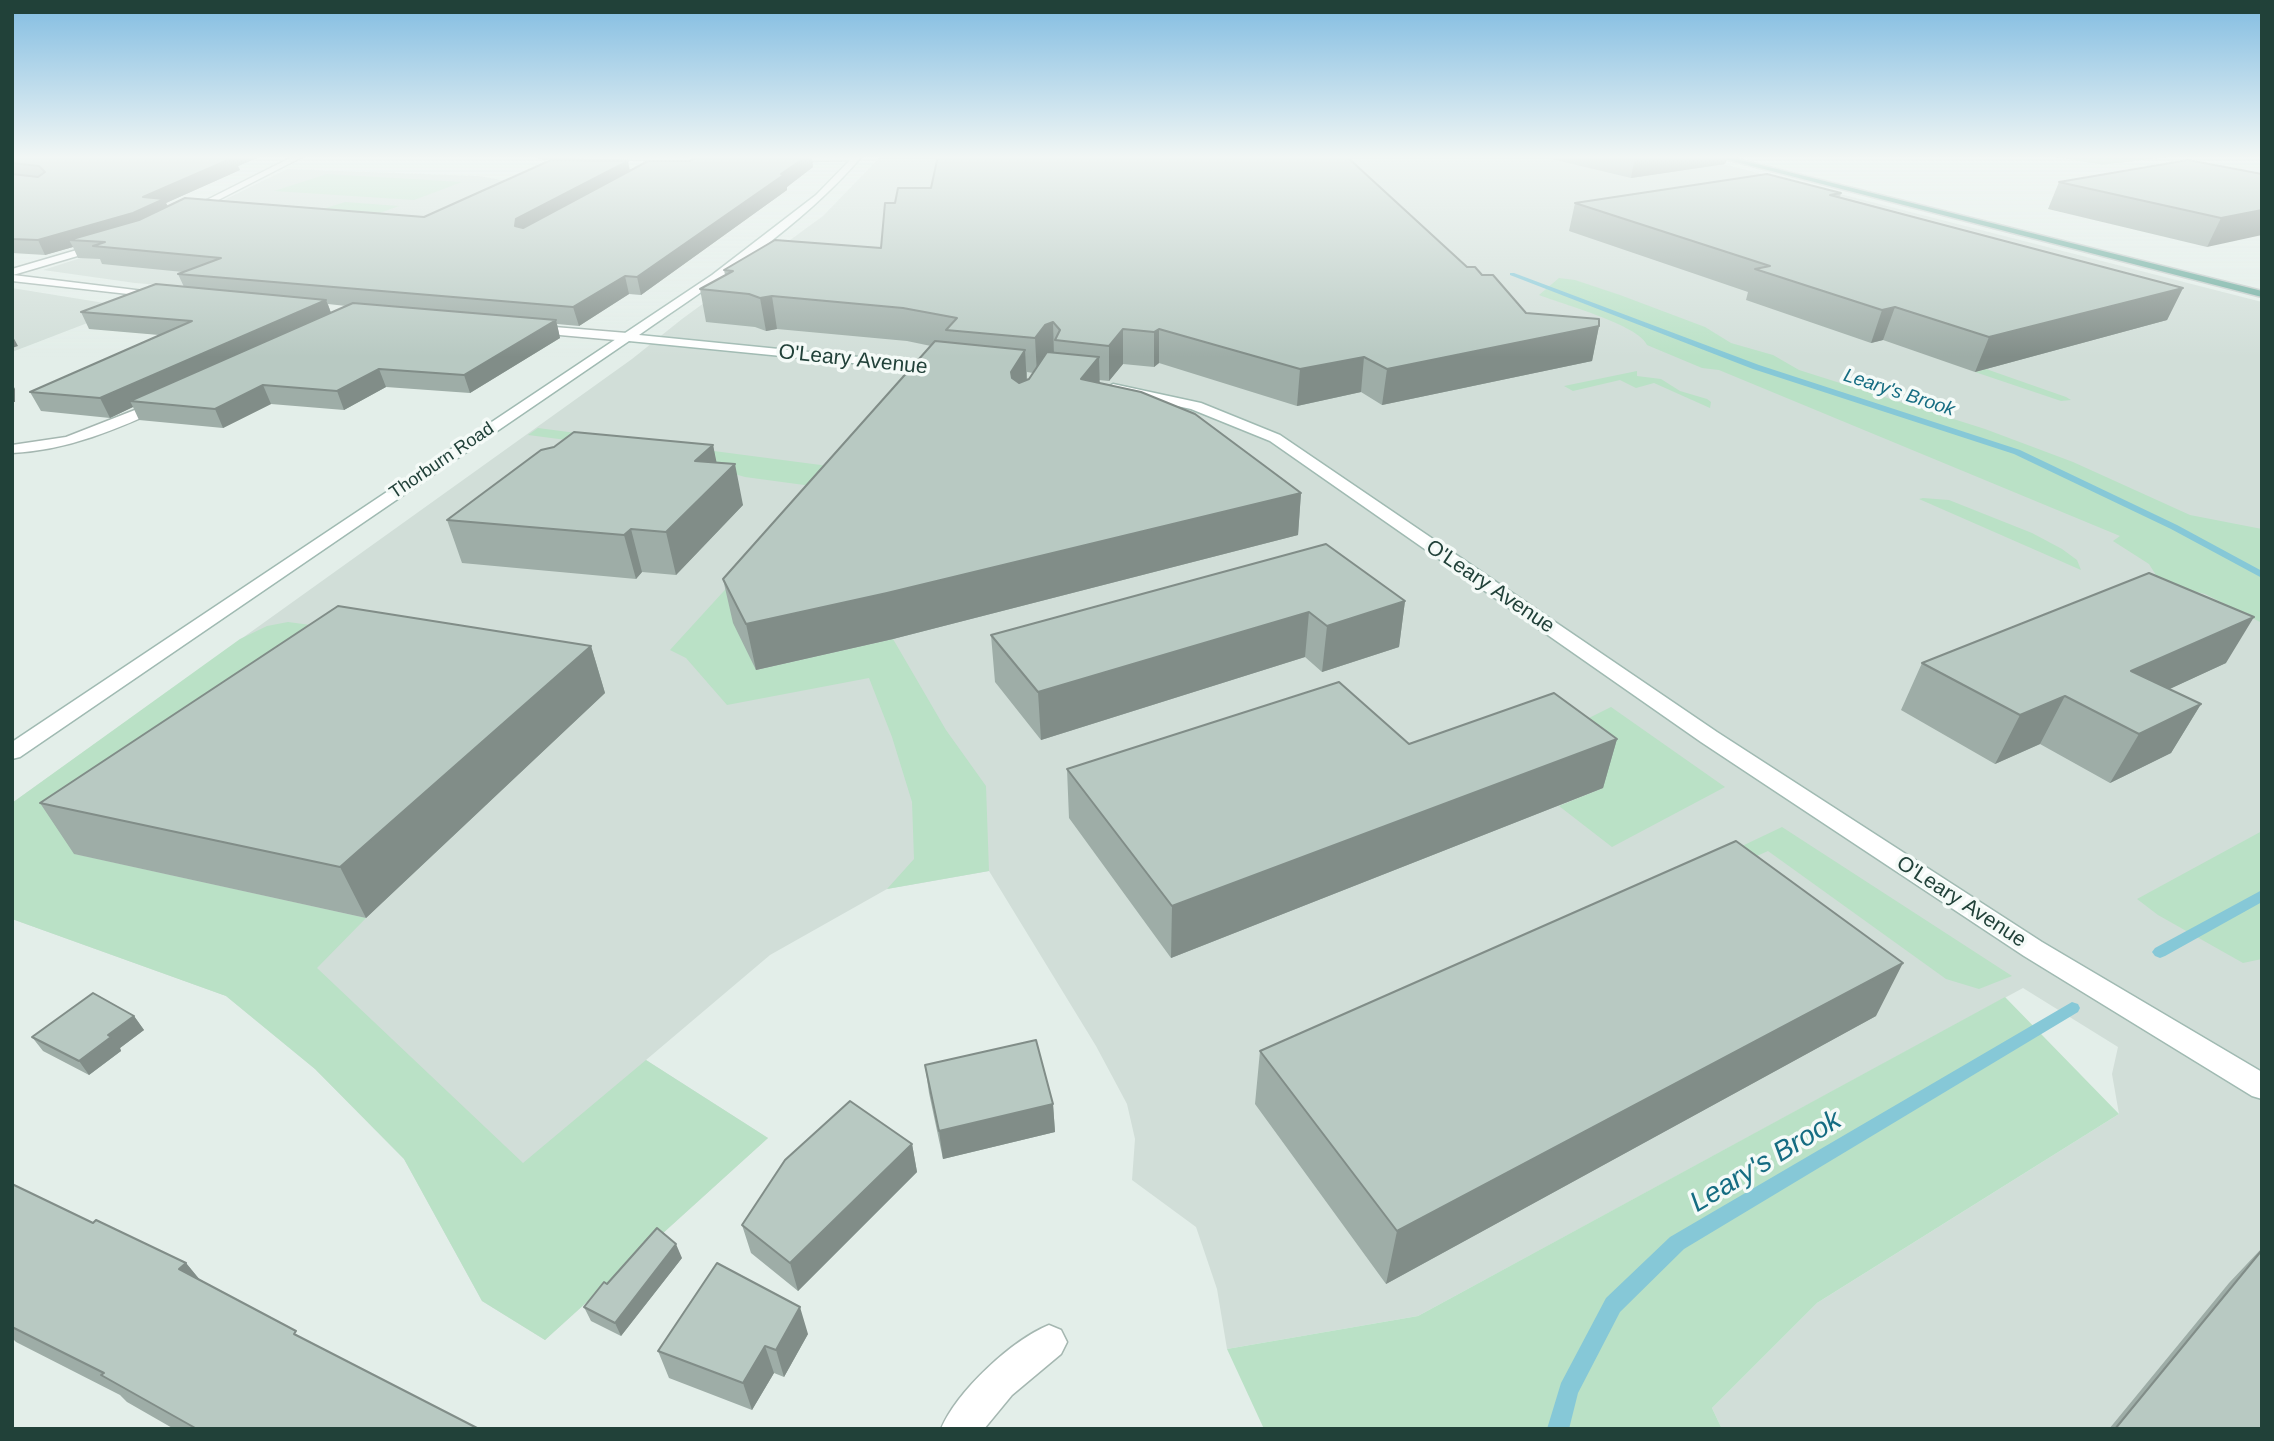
<!DOCTYPE html>
<html>
<head>
<meta charset="utf-8">
<style>
  body { margin:0 }
  #map { position:relative; width:2274px; height:1441px; overflow:hidden; background:#e3eee9; font-family:Arial,sans-serif }
  canvas { display:block }
  .frame { position:absolute; inset:0; border:14px solid #214139; pointer-events:none }
</style>
</head>
<body>
<div id="map">
<canvas width="2274" height="1441"></canvas>
<div class="frame"></div>
</div>
<script>
const c = document.querySelector('canvas').getContext('2d');
c.lineJoin = 'round';
function fillPath(path, color) { c.fillStyle = color; c.fill(path, 'evenodd'); }
function trace(path, color, width, dash) { c.strokeStyle = color; c.lineWidth = width; c.lineCap = dash ? 'butt' : 'round'; c.setLineDash(dash || []); c.stroke(path); }
function drawText(font, color, halo, rows, align = 'center') {
  c.font = font + ' Arial,sans-serif'; c.lineWidth = 7; c.setLineDash([]); c.textBaseline = 'middle'; c.strokeStyle = halo; c.fillStyle = color; for (const [text, x, y, turn = 0] of rows) {
    c.save(); c.translate(x, y); c.rotate((+turn || 0) * Math.PI / 180); c.textAlign = isNaN(turn) ? turn : align; if (halo) c.strokeText(text, 0, 0); c.fillText(text, 0, 0); c.restore();
  }
}
const built = new Path2D(`
  M881,156h811l570,146v1127h-540l-10,-21 105,-105 302,-189 -7,-40 6,-27 -95,-59 -605,328 -191,33 -10,-60 -21,-62 -64,-47 3,-41 -8,-35 -31,-58 -107,-175 -102,18 -117,66 -124,105 122,78 -223,202 -63,-39 -78,-142 -89,-90 -89,-73 -214,-77v-116l620,-444 50,-40 141,-103z
  M287,169l192,7 34,6 -270,110 -108,-9 -92,-13 110,-35z
  M12,288l117,19 -117,45z`);
const green = new Path2D(`
  M2050,156h124l-71,9z
  M327,174l135,8 -48,18 -140,-9z
  M345,202l54,4 -33,12 -56,-5z
  M1559,278l16,2 45,15 85,32 26,16 42,12 26,15 186,59 88,33 117,53 72,14v94l-57,-29 -44,-11 -12,-19 -36,-23 7,-5 -401,-166 -17,-2 -55,-23c-8,-20 -85,-41 -108,-50z
  M1986,369l80,28 5,3 -10,1 -86,-29z
  M1637,371v5l24,3 19,12 27,8 4,3 -1,6 -56,-25 -18,5 -16,-8 -47,11 -9,-5z
  M538,428l321,42 -103,200 137,-31 53,91 40,56 3,85 -102,18 27,-30 -2,-57 -20,-65 -23,-59 -142,27 -41,-47 -16,-8 149,-163 -74,-10 -28,-8 -3,-10 -186,-24z
  M1923,498l26,2 83,33 30,16 15,11 4,10 -162,-71z
  M288,622l83,11 -14,19 -282,202 291,64 -49,50 206,195 123,-103 122,78 -223,202 -63,-39 -78,-142 -89,-90 -89,-73 -214,-77v-116l228,-164 27,-13z
  M1611,707l114,80 -113,60 -53,-41 44,-18 -60,-47z
  M1782,827l230,149 -33,13 -33,-10 -178,-128 -31,14 -16,-9z
  M2262,831v128l-19,4 -85,-48 -21,-16z
  M2005,997l114,117 -302,189 -105,105 10,21h-458l-37,-80 191,-33z`);
const stream = new Path2D(`
  M1510,273h4l245,92 261,85 157,75 85,46v7l-91,-49 -157,-75 -261,-85 -243,-94z
  M2262,890v12l-97,54 -5,2 -5,-2 -3,-4 3,-4z
  M2072,1002l6,2 2,4 -2,4 -394,237 -64,63 -42,81 -9,36h-22l14,-46 45,-85 64,-61z`);
const street = new Path2D(`
  M294,156h10l-115,59 -8,-2z
  M537,156l184,1 4,2 -4,2 -180,-3z
  M856,156l3,4 -74,1 -4,-2 4,-2z
  M104,242l4,1v4l-95,28 147,18 6,3 -2,2 -152,-17v-12z
  M530,325l97,8 6,4 -6,4 -101,-9 -2,-3z
  M163,399l7,4 -2,3c-51,23 -99,44 -156,47v-8l54,-8z
  M1049,1325l12,5 6,12 -6,12 -49,41 -28,34h-43c16,-38 71,-89 108,-104z`);
const secondary = new Path2D(`
  M854,156h8c-60,71 -147,126 -223,179l300,30 6,4 -1,3 -315,-31 -609,416 -8,2v-17l700,-467 104,-80z
  M1113,384l88,19 79,32 437,297 325,210 220,130v27l-10,-3 -228,-140 -323,-214 -431,-301 -79,-32 -83,-18 -2,-3z`);
const primary = new Path2D(`
  M1713,156h12l537,135v6z`);
const wall = new Path2D(`
  M12,156h250l-24,10 2,4 -74,33 2,3 256,11 206,-46 183,-4 -26,20v3l-146,105 -12,-1 -50,32 -22,-2 3,14 -90,55 -84,-6 -42,23 -73,-6 -48,24 -84,-8 -6,-13 -23,11 -69,-7 -11,-19 129,-57 -70,-6 -8,-17 103,-25 -6,-13 5,-2 -81,-8 -2,-5 -22,-1 -5,-11 -28,8 -33,-2zM328,304l18,2 -15,7z
  M1539,156h189l-3,8 -94,14z
  M2262,174l-55,73 -159,-38 11,-27z
  M1841,193l-1,4 343,91 -16,32 -192,52 -92,-32 -12,3 -125,-43 2,-8 -179,-61 6,-28z
  M881,248l586,19 15,8 44,38 73,13 -7,35 -210,44 -21,-13 -64,14 -138,-43 -5,4 -31,-3 -14,17 -10,-1v3l202,110 -3,42 -405,104 -137,31 -23,-47 -10,-44 208,-233 -24,-5 -130,-12 -11,2 -11,-4 -49,-5 -6,-33 25,-14 -1,-5zM1027,372l6,1 -4,6 -2,1z
  M713,445l3,18 27,42 -67,70 -34,-3 -6,7 -174,-16 -15,-43z
  M1405,601l-6,46 -77,25 -17,-15 -264,83 -46,-58 -4,-47z
  M591,646l14,47 -239,225 -292,-64 -34,-51z
  M1922,663h304l-57,26 32,15 -30,49 -61,30 -70,-39 -45,20 -94,-54z
  M1617,739l-14,49 -432,170 -102,-140 -2,-49 342,-25z
  M134,1016l10,14 -24,18 1,3 -32,24 -46,-24 -11,-14z
  M1876,1016l-490,268 -131,-180 5,-53z
  M925,1065l128,39 2,28 -112,27 -14,-66z
  M912,1144l5,28 -119,119 -47,-38 -9,-28z
  M12,1184l81,39 93,40 15,18 100,57 178,91h-305l-47,-27 -7,-7 -104,-53 -4,-4z
  M2262,1248v181h-153l120,-146z
  M682,1258l-61,78 -30,-15 -7,-14 23,-23z
  M808,1334l-24,43 -10,-4 -22,37 -83,-32 -11,-27z`);
const shadedWall = new Path2D(`
  M228,156h34l-24,10 2,4 -74,33 4,9 -101,28 4,7 -28,8 -7,-15 105,-43z
  M807,156h5l1,11 -26,20v3l-146,105 -4,-18z
  M1635,156h93l-3,8 -94,14z
  M628,161l3,15 -110,60 -6,-10 1,-7z
  M2262,210v25l-55,12 14,-29z
  M625,276l4,18 -50,32 -6,-19z
  M2183,288l-16,32 -192,52 14,-35z
  M772,296l5,33 -11,2 -6,-33z
  M326,300l7,18 -203,83 3,6 -23,11 -10,-20z
  M1895,307l-12,33 -12,3 11,-33z
  M556,320l4,18 -90,55 -6,-18z
  M1053,322l1,34 -17,18 -2,-36 10,-13z
  M1599,326l-7,35 -210,44 5,-36z
  M1123,329v35l-14,17v-35z
  M1159,329v34l-5,4v-35z
  M12,335l6,11 -6,2z
  M1025,350l2,36 -14,23 -2,-37z
  M1099,357l1,36 -19,-14z
  M1364,357l-3,35 -64,14 3,-37z
  M379,369l7,18 -42,23 -7,-19z
  M12,383l3,6v13h-3z
  M263,385l8,19 -48,24 -8,-19z
  M713,445l7,34 15,-15 8,41 -67,70 -10,-43 29,-71z
  M1301,493l-3,42 -405,104 -137,31 -10,-46z
  M631,529l11,43 -6,7 -12,-44z
  M1405,601l-6,46 -77,25 5,-46z
  M1309,612l-4,45 -264,83 -3,-48z
  M2254,617l-28,46 -119,55 24,-47z
  M591,646l14,47 -239,225 -26,-51z
  M2065,696l-25,48 -45,20 25,-49z
  M2201,704l-30,49 -61,30 29,-49z
  M1617,739l-14,49 -432,170 1,-52z
  M1903,963l-27,53 -490,268 11,-53z
  M134,1016l10,14 -24,18 1,3 -32,24 -10,-14 29,-26z
  M1053,1104l2,28 -112,27 -4,-28z
  M912,1144l5,28 -119,119 -8,-28z
  M676,1244l6,14 -61,78 -6,-13z
  M186,1263l22,27 -29,-21z
  M800,1307l8,27 -24,43 -8,-27z
  M765,1346l9,27 -22,37 -9,-27z`);
const building = new Path2D(`
  M12,156h216l-4,1h11l-92,40 21,2 -31,14 -95,27 -26,-1v-65l26,3 7,-5 -6,-6 -27,-3z
  M697,156h110l-26,18h4l-148,103 -12,-1 -52,31 -395,-33 43,-16 -128,-12 12,-4 -36,-2 70,-20 46,-22 239,19 127,-57 77,1 -112,58 -1,7 8,2 125,-67h42z
  M938,156h408l121,111h8l7,8h11l33,38 73,6v7l-212,43 -23,-12 -64,12 -141,-40 -5,3 -31,-3 -14,17 -54,-6 5,-10 -7,-8 -8,3 -10,13 -89,-8 11,-12 -54,-10 -131,-12 -12,2 -11,-4 -49,-5 33,-18 -9,-1 51,-30 106,8 4,-45h10l3,-15h33z
  M2188,160l74,14v36l-41,8 -162,-36z
  M1767,174l74,19 -11,2 353,93 -194,49 -94,-30 -13,3 -127,-41 15,-3 -195,-63z
  M156,284l170,16 -226,98 -70,-6 162,-71 -111,-9z
  M353,303l203,17 -92,55 -85,-6 -42,22 -74,-6 -48,24 -85,-8z
  M935,341l90,9 -14,22 1,6 7,5 10,-4 18,-27 52,5 -18,22 60,13 54,22 106,79 -414,100 -141,31 -23,-45z
  M574,432l139,13 -18,16 40,3 -69,68 -35,-3 -7,6 -177,-15 94,-70 13,-3z
  M1326,544l79,57 -78,25 -18,-14 -271,80 -47,-57z
  M2149,573l105,44 -123,54 70,33 -62,30 -74,-38 -45,19 -98,-52z
  M338,606l253,40 -251,221 -300,-64z
  M1339,682l70,62 145,-51 63,46 -445,167 -105,-137z
  M1736,841l167,122 -506,268 -137,-180z
  M93,993l41,23 -26,19 3,2 -32,24 -47,-24z
  M1036,1040l17,64 -114,27 -14,-66z
  M850,1101l62,43 -122,119 -48,-38 43,-65z
  M12,1184l81,39 3,-3 90,43 -7,6 117,62 -2,3 185,95h-282l-96,-54 3,-2 -92,-46z
  M657,1228l19,16 -61,79 -31,-16 20,-25 3,2z
  M2262,1250v179h-147z
  M717,1263l83,44 -24,43 -11,-4 -22,37 -85,-32z`);
const farStreetnames = [
  ["Thorburn Road",442,461,-34]
];
const farWaternames = [
  ["Leary's Brook",1899,393,18]
];
const streetNames = [
  ["O'Leary Avenue",853,360,6],
  ["O'Leary Avenue",1490,587,34],
  ["O'Leary Avenue",1961,902,33]
];
const nearWaternames = [
  ["Leary's Brook",1766,1162,-31]
];
fillPath(built, '#d1ded8');
fillPath(green, '#bae1c6');
fillPath(stream, '#86c8d7');
trace(street, '#a5b7b1', 3);
trace(secondary, '#a0bab2', 3);
trace(primary, '#c1cac8', 3);
fillPath(street, '#fff');
fillPath(secondary, '#fff');
fillPath(primary, '#64a798');
fillPath(wall, '#9eada7');
fillPath(shadedWall, '#818d88');
fillPath(building, '#b8c9c2');
trace(building, '#818d88', 2);
const sky = c.createLinearGradient(0, 0, 0, 357);
sky.addColorStop(0, '#81bce1');
sky.addColorStop(0.44, '#f2f7f5');
sky.addColorStop(1, '#f2f7f500');
c.fillStyle = sky;
c.fillRect(0, 0, 2274, 357);
drawText('18px', '#214139', '#f4faf7', farStreetnames);
drawText('italic 19px', '#156c82', '#f4faf7', farWaternames);
drawText('21px', '#214139', '#f4faf7', streetNames);
drawText('italic 28px', '#156c82', '#f4faf7', nearWaternames);
</script>
</body>
</html>
